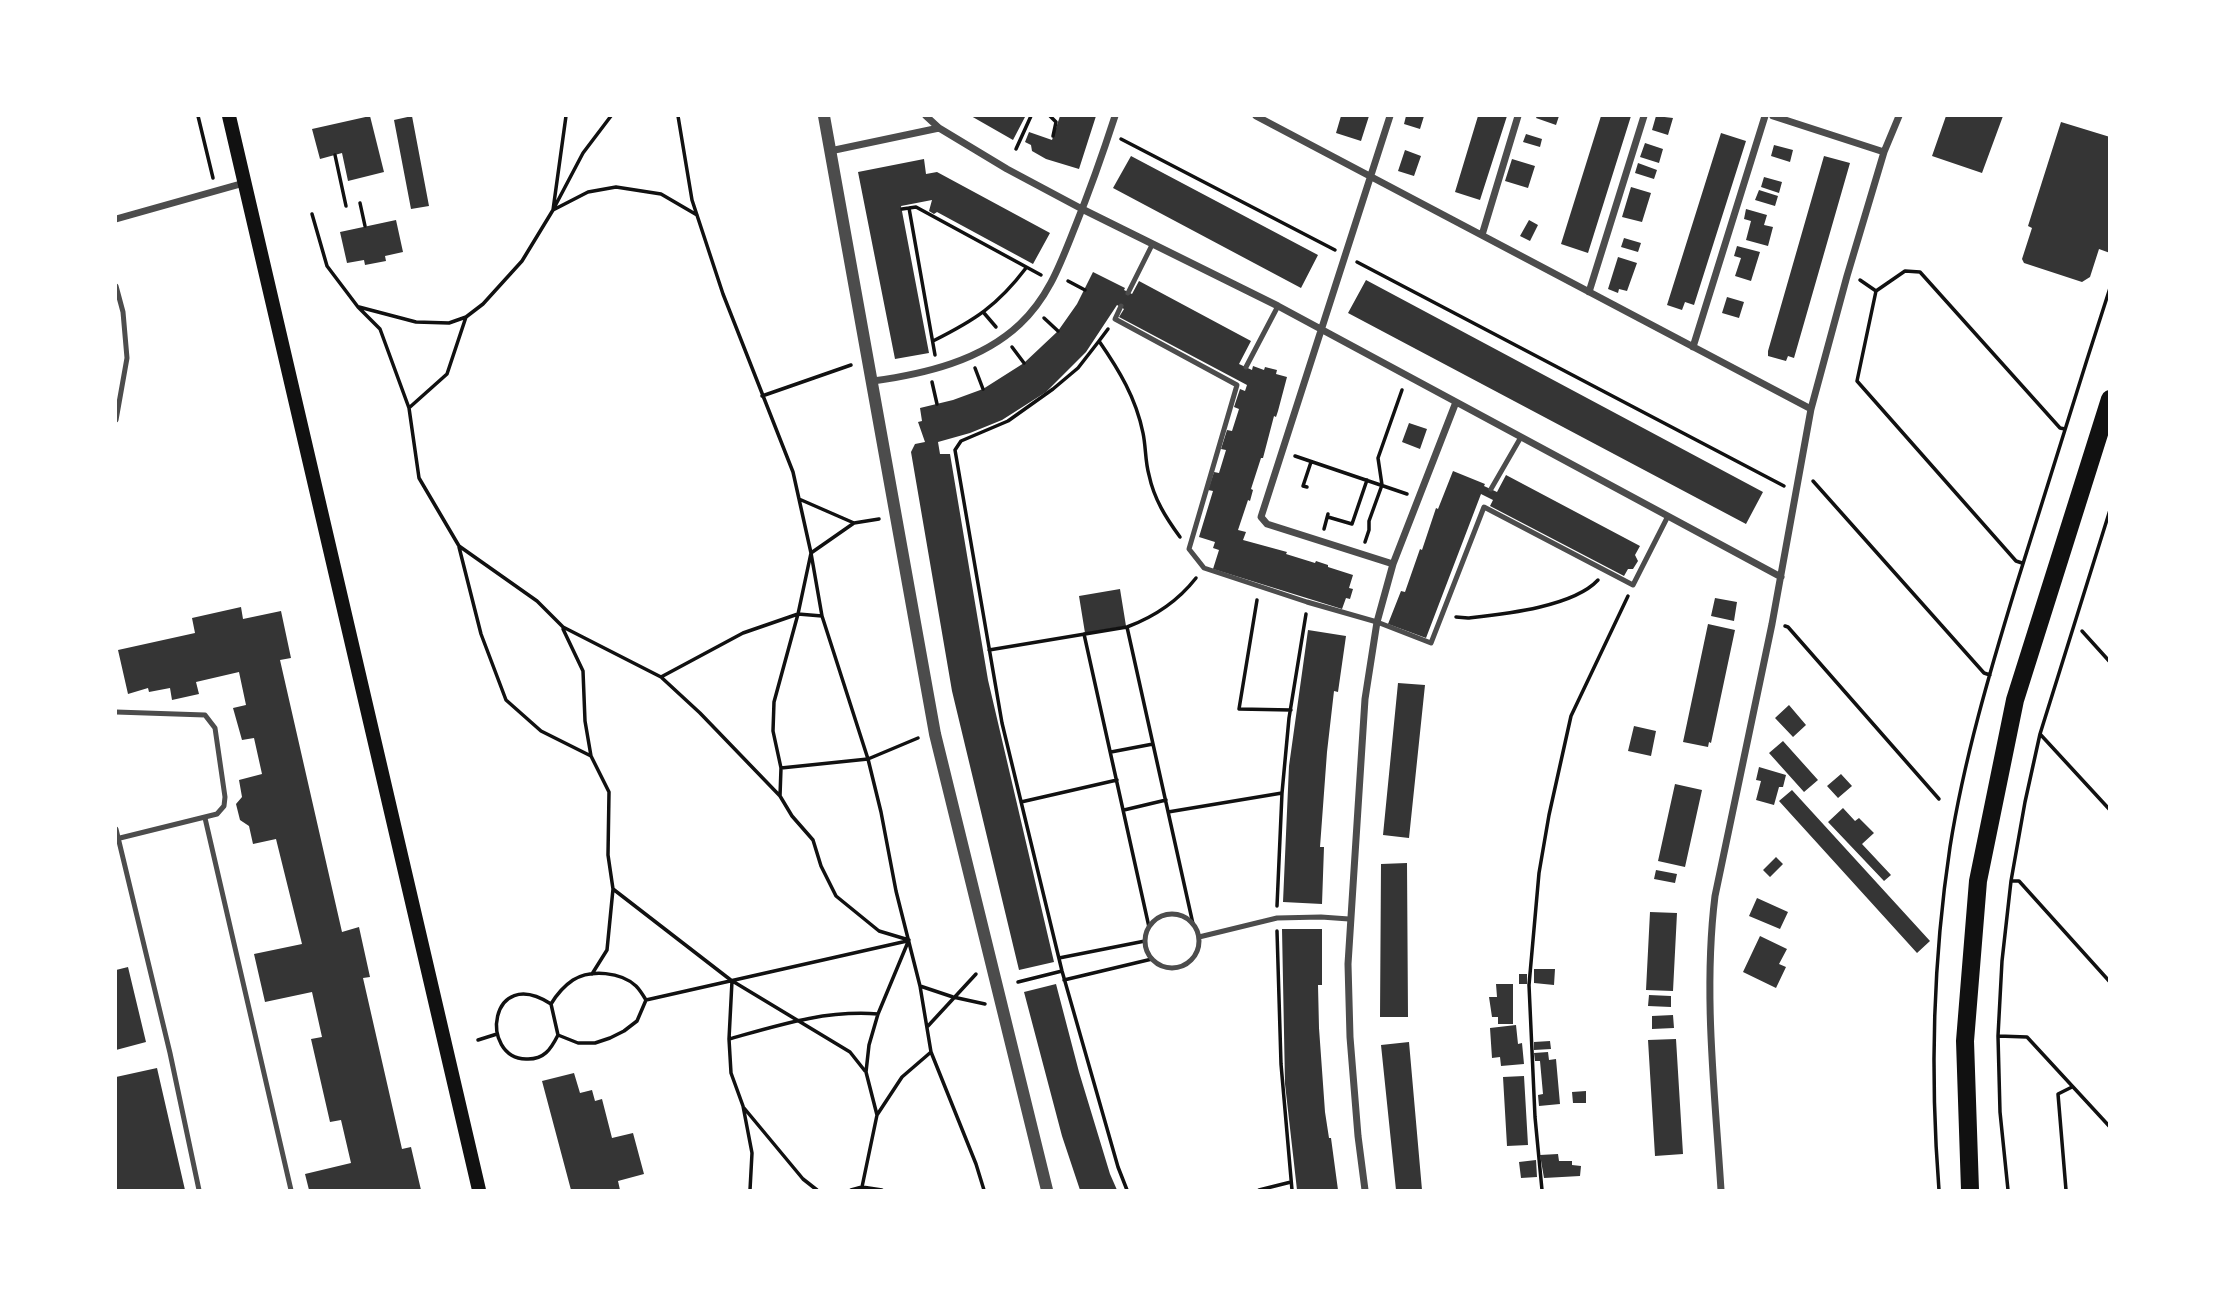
<!DOCTYPE html>
<html>
<head>
<meta charset="utf-8">
<style>
  body { margin:0 }
  #map { position:relative; width:2225px; height:1306px; overflow:hidden; background:#fff; font-family:"Open Sans",sans-serif }
  canvas { display:block }
  .frame { position:absolute; inset:0; border:117px solid #fff; pointer-events:none }
</style>
</head>
<body>
<div id="map">
<canvas width="2225" height="1306"></canvas>
<div class="frame"></div>
</div>
<script>
const c = document.querySelector('canvas').getContext('2d');
c.lineJoin = 'round';
function fillPath(path, color) { c.fillStyle = color; c.fill(path, 'evenodd'); }
function trace(path, color, width, dash) { c.strokeStyle = color; c.lineWidth = width; c.lineCap = dash ? 'butt' : 'round'; c.setLineDash(dash || []); c.stroke(path); }
const building = new Path2D(`
  M370,116l14,56 -36,9 -6,-28 -22,6 -8,-30z
  M412,116l17,90 -18,3 -17,-89z
  M971,116h51l3,1 -12,23z
  M1060,116h36l-17,53 -33,-10 -14,-8 -1,-6 -6,-3 4,-10 23,8z
  M1341,116h28l-8,25 -25,-8z
  M1406,116h18l-4,13 -16,-5z
  M1478,116h29l-27,84 -25,-8z
  M1537,116h22l-3,9 -20,-7z
  M1601,116h30l-43,137 -27,-9z
  M1656,116l17,2 -5,17 -16,-5z
  M1946,116h57l-21,57 -50,-17z
  M2061,122l49,15v116l-11,-4 -9,28 -8,5 -58,-19 -2,-4 10,-31 -4,-2z
  M1721,133l25,8 -52,164 -9,-3 -3,8 -15,-5z
  M1526,134l16,5 -2,8 -17,-5z
  M1645,143l18,6 -4,14 -19,-6z
  M1774,145l19,5 -3,12 -19,-6z
  M1405,150l16,6 -7,20 -16,-5z
  M1131,156l187,99 -17,33 -188,-100z
  M1824,156l26,7 -56,195 -6,-2 -2,5 -18,-5v-5z
  M924,159l2,15 11,-2 113,61 -17,31 -96,-52 -3,2 -5,-3 3,-11 -31,6 28,147 -34,6 -37,-187z
  M1512,159l23,7 -7,22 -23,-7z
  M1638,163l19,7 -3,9 -19,-6z
  M1764,177l18,5 -3,11 -18,-6z
  M1631,187l20,6 -9,29 -20,-5z
  M1759,190l19,6 -3,10 -20,-6z
  M1746,209l21,6 -3,10 9,2 -5,19 -22,-6 5,-19 -7,-2z
  M396,220l7,32 -18,4 1,5 -21,4 -1,-5 -17,3 -7,-31z
  M1529,220l9,5 -8,16 -10,-5z
  M1624,238l17,5 -3,9 -17,-5z
  M1737,246l23,6 -9,29 -16,-5 6,-18 -7,-2z
  M1618,257l19,6 -10,28 -8,-2 -1,4 -10,-4z
  M1093,272l32,16 -1,2 8,4 7,-13 112,60 -12,23 13,6 1,-4 11,4 1,-3 12,3 -1,4 11,3 -9,34 -2,6 -2,-1 -11,42h-2l-10,31 2,1 -3,11 -2,-1 -10,30 8,2 -3,8 44,12 -1,2 29,9 1,-2 12,4v2l25,8 -4,13 4,1 -3,10 -4,-1 -4,11 -129,-40 6,-19 -6,-2 2,-6 -16,-5 14,-46 -5,-1 6,-18 5,1 7,-23 -5,-1 6,-19 5,1 7,-22 -5,-2 6,-18 5,2 2,-6 -128,-68 5,-8 -7,-4 -31,47 -40,40 -44,28 -32,13 -32,9 2,12h10l38,226 66,282 -35,8 -67,-279 -41,-239 4,-8 10,-2 -7,-20 4,-1 -2,-13 33,-8 30,-11 41,-26 34,-32 19,-27z
  M1366,280l397,212 -17,32 -398,-211z
  M1727,297l17,5 -5,16 -17,-5z
  M1409,423l18,6 -7,20 -18,-7z
  M1453,471l32,13 -1,2 13,6 9,-17 134,71 -5,9 3,6 -5,8h-5l-4,7 -134,-70 3,-6 -12,-6 -55,144 -38,-14 13,-33 4,1 15,-43 2,1 14,-42 2,1z
  M1120,589l6,37 -41,7 -6,-37z
  M1715,598l22,4 -3,19 -23,-5z
  M241,607l2,12 38,-8 10,47 -11,2 62,272 17,-5 11,50 -7,1 39,171 9,-2 10,43h-112l-4,-16 46,-11 -10,-43 -11,2 -19,-83 11,-2 -10,-45 -47,10 -11,-48 48,-10 -26,-105 -23,5 -4,-18 -9,-6 -4,-16 6,-7 -3,-17 23,-6 -8,-36 -12,2 -9,-32 13,-3 -7,-33 -43,10 3,12 -27,6 -2,-12 -21,4 -1,-4 -20,6 -10,-44 77,-17 -3,-15z
  M1708,624l27,6 -24,113 -2,-1 -1,5 -25,-5z
  M1308,630l38,6 -8,56 -4,-1 -7,61 -7,95h4l-2,57 -39,-2 6,-136z
  M1398,683l27,2 -16,153 -26,-3z
  M1789,705l17,20 -13,12 -18,-19z
  M1634,726l22,5 -5,25 -23,-5z
  M1783,741l35,39 -14,12 -35,-39z
  M1759,767l27,8 -3,12h-4l-5,18 -18,-5 5,-19 -5,-1z
  M1841,774l11,12 -14,12 -11,-12z
  M1675,784l27,6 -17,77 -27,-6z
  M1792,790l138,151 -13,12 -138,-152z
  M1843,808l12,13 4,-3 15,15 -12,11 29,31 -7,6 -56,-59z
  M1776,857l7,7 -13,13 -7,-7z
  M1407,863l1,154h-28l1,-153z
  M1656,870l21,4 -2,9 -21,-4z
  M1757,898l31,14 -8,17 -31,-13z
  M1650,912l27,1 -4,78 -27,-1z
  M1282,929h40v56h-4l1,43 6,84 4,26h2l7,52h-41l-12,-106z
  M1760,936l27,13 -8,15 7,3 -10,21 -33,-16z
  M128,967l18,75 -30,8v-80z
  M1534,969h21l-1,16 -20,-2z
  M1519,974h8v10h-8z
  M1056,984l23,88 31,102 7,16h-37l-18,-54 -38,-144z
  M1496,984h17v40h-15v-7h-6l-3,-20h8z
  M1649,995l22,1v11l-23,-1z
  M1673,1015l1,13 -22,1v-13z
  M1516,1025l2,19 4,-1 2,21 -23,2 -1,-9 -8,1 -2,-30z
  M1676,1039l7,115 -28,2 -7,-116z
  M1550,1041l1,8 -17,1v-8z
  M1409,1042l13,148h-26l-15,-145z
  M1548,1052l1,8 7,-1 4,45 -21,2 -1,-11 5,-1 -3,-33h-5l-1,-8z
  M157,1068l28,122h-69v-113z
  M574,1073l6,20 12,-3 3,11 7,-2 10,39 21,-5 11,41 -26,7 2,9h-49l-29,-109z
  M1524,1076l4,69 -21,1 -4,-69z
  M1586,1091v12h-13l-1,-11z
  M1558,1154l1,7h13v4l9,1 -1,10 -36,2 -4,-23z
  M1536,1160l1,17 -16,1 -2,-16z`);
const path = new Path2D(`
  M198,116l15,62
  M678,116l14,84 31,94 70,178 18,81 11,63 46,143 13,53 15,79 24,95 11,66 45,112 8,26
  M1050,116l6,6 -3,14
  M1121,139l214,111
  M1016,149l15,-33
  M335,155l11,51
  M360,203l5,23
  M554,208l29,-55 28,-37
  M909,208l26,147
  M902,209l14,-2 125,68
  M553,210l35,-18 28,-5 45,7 36,21
  M312,214l15,52 31,41 22,22 29,79 10,70 40,68 78,55 26,26 98,50 39,36 80,83
  M1357,262l427,224
  M1860,280l16,11
  M1068,281l17,9
  M359,307l57,15 33,1 17,-6 17,-13 39,-43 31,-51 13,-94
  M984,313l12,14
  M1044,318l14,13
  M1108,329l-9,12c20,29 37,57 44,92 3,14 2,28 6,42 5,24 17,43 31,62
  M933,341c42,-21 64,-35 93,-73
  M1099,341l-21,27 -25,21 -45,32 -47,20 -6,9 47,273 60,248 56,196 9,23
  M1012,347l12,16
  M975,368l8,21
  M932,382l5,22
  M762,396l89,-31
  M410,407l37,-33 19,-57
  M1295,456l112,38
  M1813,481l171,192 6,2
  M1307,487l-4,-1 8,-24
  M799,499l55,24
  M1328,517l24,7 15,-44
  M879,519l-25,4 -43,30 -13,61 -24,88 -1,29 8,37 -1,28 12,20 21,24 8,26 15,30 43,35 30,9
  M1324,529l4,-15
  M1365,542l4,-12v-9l13,-36 -4,-27 24,-68
  M459,547l22,87 25,66 35,31 50,25
  M2022,563l-6,-2 -159,-180 19,-90 29,-20 15,1 140,156 5,1
  M1257,600l-18,109 52,1
  M1456,617l12,1c36,-4 105,-11 130,-38
  M1785,626l3,1 151,172
  M1127,627l66,297
  M563,629l20,42 2,50 6,35 18,36 -1,63 5,34 -6,61 -15,24
  M2082,631l28,31
  M1084,634l65,293
  M989,650l138,-23c27,-10 51,-26 69,-49
  M661,677l82,-44 55,-19 24,2
  M2040,734l70,76
  M1111,752l42,-8
  M781,768l87,-9 50,-21
  M1021,802l96,-22
  M1124,810l42,-10
  M1168,812l114,-19
  M2011,881h8l91,101
  M613,889l119,92 -3,58 2,34 12,33 9,47 -2,37
  M1277,906l5,-113 7,-75 17,-104
  M1277,931l4,133 11,126
  M1059,958l86,-17
  M1064,980l88,-21
  M734,982l116,70 15,19
  M1018,982l44,-11
  M920,986l33,11 32,7
  M646,1000l261,-59
  M551,1004c6,-10 13,-18 22,-24 18,-11 48,-8 63,6 4,4 7,9 10,14
  M928,1026l48,-52
  M558,1035c-7,14 -14,25 -32,24 -47,-1 -37,-95 25,-55l7,31 20,8h17l15,-5 14,-7 13,-10 9,-21
  M1998,1036l29,1 83,90
  M729,1039c50,-14 96,-29 149,-25
  M478,1040l19,-6
  M744,1108l59,71 14,11
  M877,1115l25,-38 29,-25
  M851,1190l11,-3 15,-72 -11,-43 3,-27 9,-31 30,-72
  M861,1190l1,-3 20,3
  M1259,1190l32,-8
  M1542,1190l-7,-73 -6,-132 10,-112 10,-58 22,-99 57,-120
  M1939,1190c-9,-114 -6,-230 11,-343 14,-88 40,-176 66,-261 31,-100 62,-199 94,-298
  M2008,1190l-8,-78 -2,-76 4,-75 9,-80 14,-79 15,-68 70,-224
  M2066,1190l-8,-96 14,-7`);
const service = new Path2D(`
  M116,286l7,26 4,46 -11,62
  M1128,293l24,-48
  M1121,306l-6,13 122,66 -48,164 15,19 103,34 70,20 54,21 53,-136 149,78 35,-69
  M1246,367l32,-61
  M1491,489l30,-52
  M116,712l89,3 10,13 10,69 -1,9 -7,8 -101,25
  M205,818l86,372
  M116,829l54,224 29,137
  M1145 941a27 27 0 1 1 54 0a27 27 0 1 1-54 0Z
  M1199,937l78,-19 44,-1 28,2`);
const minor = new Path2D(`
  M1256,116l555,293
  M1390,116l-129,401 6,7 126,40
  M1773,116l111,36
  M939,128l68,41 75,40 196,97 503,271
  M830,151l109,-23 -13,-12
  M116,219l128,-36
  M1482,235l36,-119
  M1589,292l55,-176
  M1693,347l72,-231
  M873,381c51,-7 108,-20 147,-57 29,-27 41,-62 55,-97 15,-37 28,-74 40,-111
  M1365,1190l-7,-54 -8,-99 -2,-73 17,-265 12,-77 16,-58 63,-162
  M1721,1190c-6,-97 -18,-197 -6,-294l57,-272 39,-215 36,-133 37,-124 15,-36`);
const tertiary = new Path2D(`
  M824,116l111,618 112,456`);
const secondary = new Path2D(`
  M229,116l250,1074`);
const primary = new Path2D(`
  M1970,1190l-5,-149 13,-160 37,-181 95,-301`);
fillPath(building, '#353535');
trace(path, '#111', 3.5);
trace(service, '#4c4c4c', 5);
trace(minor, '#4c4c4c', 7);
trace(tertiary, '#4c4c4c', 12);
trace(secondary, '#111', 14);
trace(primary, '#111', 18);
</script>
</body>
</html>
